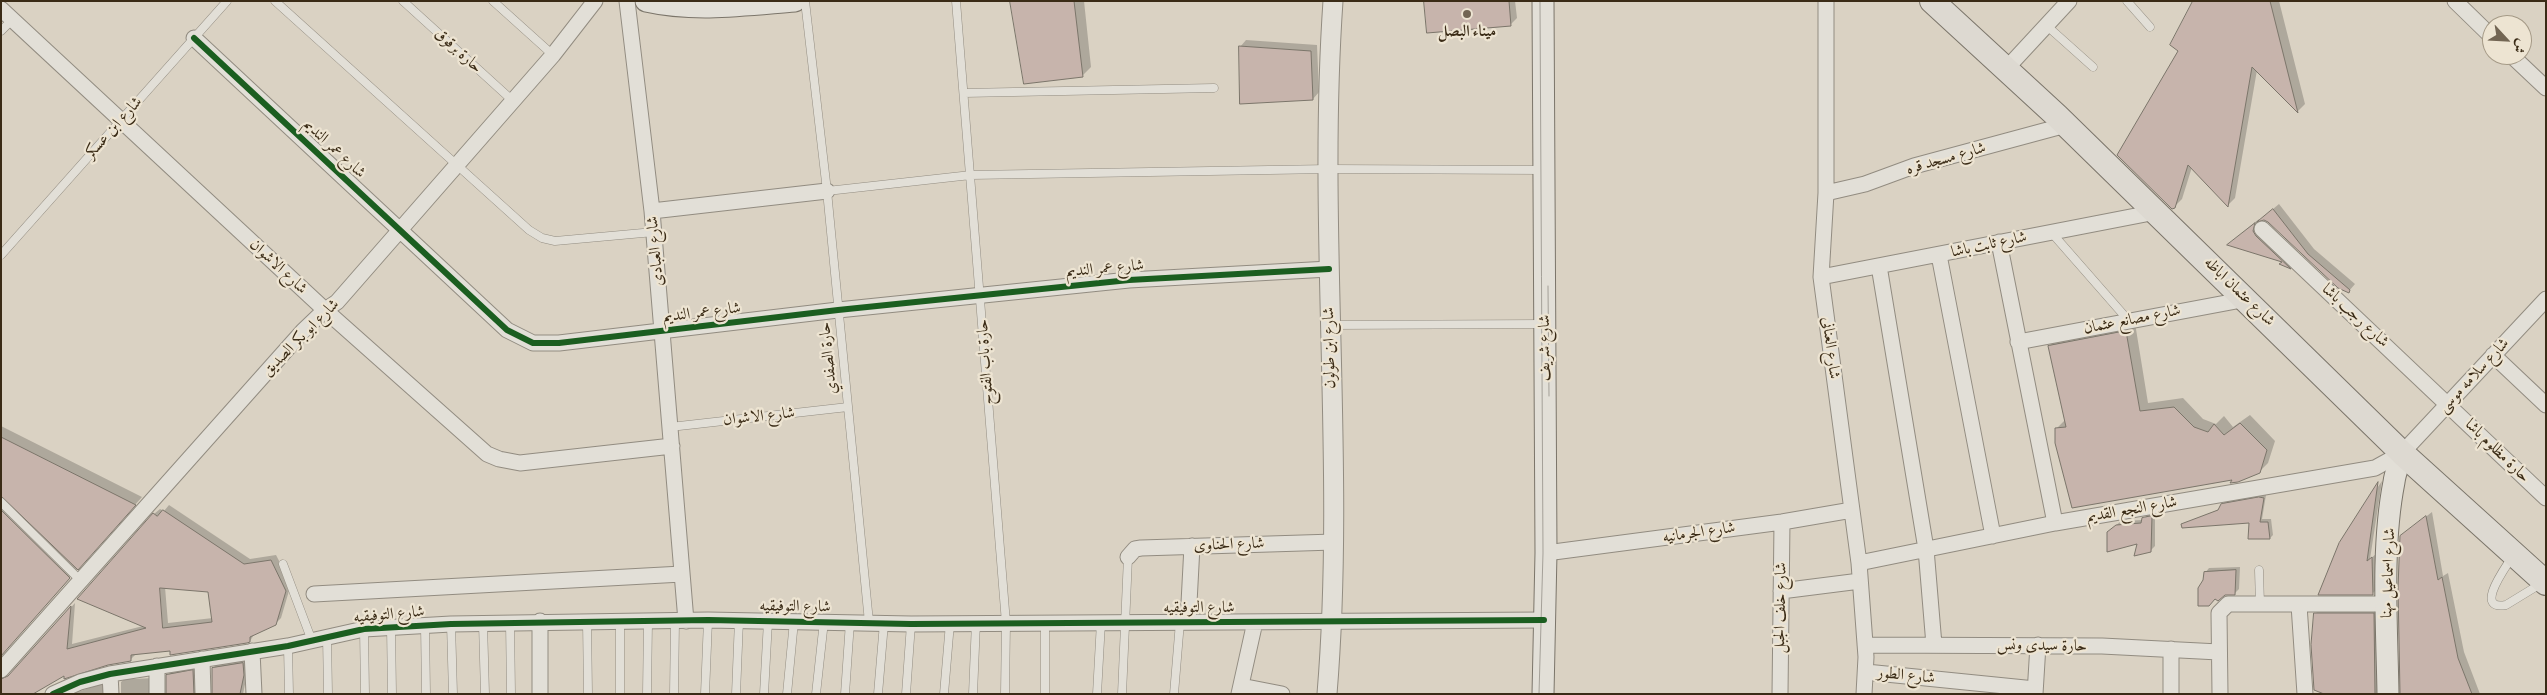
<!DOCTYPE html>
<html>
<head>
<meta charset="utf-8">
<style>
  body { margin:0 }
  #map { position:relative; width:2547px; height:695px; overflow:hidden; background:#dad2c3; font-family:"Libre Bodoni",Amiri,serif }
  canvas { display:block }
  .frame { position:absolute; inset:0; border:2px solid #3a2b16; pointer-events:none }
  .north { position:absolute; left:2482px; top:15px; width:50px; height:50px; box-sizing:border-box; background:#ede4d2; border:1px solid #a59a87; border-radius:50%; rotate:115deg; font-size:14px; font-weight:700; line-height:20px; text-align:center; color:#3a2b16 }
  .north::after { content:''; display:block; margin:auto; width:18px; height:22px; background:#726553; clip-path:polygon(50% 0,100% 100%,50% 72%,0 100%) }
</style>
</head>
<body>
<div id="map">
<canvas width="2547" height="695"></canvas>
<div class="frame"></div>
<div class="north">ش</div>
</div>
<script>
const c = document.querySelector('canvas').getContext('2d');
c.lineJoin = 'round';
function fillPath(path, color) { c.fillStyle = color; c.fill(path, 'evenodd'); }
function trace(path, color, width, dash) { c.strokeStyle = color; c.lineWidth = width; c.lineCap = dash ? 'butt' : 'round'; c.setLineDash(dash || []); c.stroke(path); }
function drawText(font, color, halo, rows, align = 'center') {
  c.font = font + ' "Libre Bodoni",Amiri,serif'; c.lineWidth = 4.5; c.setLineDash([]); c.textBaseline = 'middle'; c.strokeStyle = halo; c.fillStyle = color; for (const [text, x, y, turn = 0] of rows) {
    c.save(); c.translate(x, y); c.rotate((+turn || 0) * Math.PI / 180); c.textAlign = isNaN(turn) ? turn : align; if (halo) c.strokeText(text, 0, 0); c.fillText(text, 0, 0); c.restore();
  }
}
const shadow = new Path2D(`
  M1012,1h72l7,66 -9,9z
  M1425,1h90l2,17 -7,7z
  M2194,1h85l26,103 -7,7 -41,-41 -22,128 -7,7 -36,-38 -10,32 -8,8 6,-156z
  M1246,40l71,5 2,47 -6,7 -73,-52z
  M2279,204l35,45 41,35 -6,7 -80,-70 -8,-2z
  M2259,219l-1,6 38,38 -5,5 -10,-4 3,-3 -55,-17z
  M2135,323l13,80 35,-5 20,21 13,5 8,-8 9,11 17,-12 25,26 -7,22 -9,9 -25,7 -178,-50 9,-9 -16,-74 9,-9z
  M1,426l141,71 -141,158z
  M2382,481l-12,78 6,-5 1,35 -4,4 -33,-50z
  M2266,495l-4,24h9l2,16 -3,3 -20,-16 -67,2 37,-15 5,-8z
  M169,505l81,54 26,-4 15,29 -10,34 -6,6 -20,9 -5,8 -114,13 -6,6 -129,25 74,-82 -3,41 71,-18 11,-112 6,-5 4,2zM165,587l44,3 4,28 -45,5z
  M2155,512v34l-5,5 -37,-23 8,-7 22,-1 5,-6z
  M2432,512l11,64 5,-3 16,79 16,42h-78l-1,-158z
  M2240,567l-1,22 -4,4 -31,-13 1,-7 4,-5z
  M2319,610h58l4,84h-53l-13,-80z
  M247,659l1,11 -5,24h-29l-1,-26 4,-4z
  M197,667l2,27h-32l1,-19 4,-4z
  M135,676l-1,3 19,-1 2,16h-34v-12l6,-5z
  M106,682l3,12h-37z`);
const building = new Path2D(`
  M1010,1h64l9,76 -59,7z
  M1424,1h85l2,25 -84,7z
  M2193,1h77l28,112 -46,-46 -24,140 -40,-42 -13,43 -3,1 -55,-54 61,-104 -8,-6z
  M1239,46l72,5 2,49 -73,4z
  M2273,209l35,45 42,36 -1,3 -11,-5 -70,-66 -4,-2 -7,2z
  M2255,223l-2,8 3,5 35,33 -12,-5 3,-2 -55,-17z
  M2126,331l14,80 34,-4 20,20 14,5 6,-8 10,11 16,-12 27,27 -7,23 -22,9 -8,1 2,-3 -160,28 -17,-65v-15l11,-1 -18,-81z
  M1,437l135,68 -58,65 -77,-74z
  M2378,482l-11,79 5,-4 1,38h-55l21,-52z
  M2259,497l5,1 -4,24h8l2,17h-22l1,-16 -67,5 -1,-4 37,-14 3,-6z
  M1,510l69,68 -69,78z
  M163,510l81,54 27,-4 15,31 -10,34 -26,12v5l-3,1 -77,12v-4l-39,4v6l-23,4 -44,14v-3l-31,18h-32v-15l7,-3 63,-70 -4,43 79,-21 -69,-29 76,-86 4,3zM160,588l48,4 4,30 -49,6z
  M2152,516l-1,36 -17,4 3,-12 -30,8v-20l9,-7 25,-2 1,-5z
  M2426,516l12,64 4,-3 16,81 14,36h-72l-2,-106 2,-52z
  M2236,570l-1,25h-10l-7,6 -3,-2 -6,7h-11v-18l5,-8 1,-8z
  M2314,613h60l1,81h-51l-10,-4 -3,-45z
  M243,663l1,12 -4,19h-28v-26z
  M193,670l1,24h-28v-19z`);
const service = new Path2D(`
  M275,1l254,229 13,8 13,3 99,-9
  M403,1l110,100
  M493,1l60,54
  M805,1l22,190 42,431
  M956,1l50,622 -1,71
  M2127,1l23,26
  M2046,25l47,42
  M1,31l12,-12
  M964,93l250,-5
  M827,191l144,-16 358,-6 215,1
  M2051,232l78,89
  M1,255l226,-254
  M1331,325l213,-1
  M670,427l178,-20
  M1,502l80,79
  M2512,557c-6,10 -39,54 -6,48l36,-22
  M283,564l29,77
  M2259,570l1,35
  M587,621l1,73
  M620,621v73
  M510,622l1,72
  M483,623l2,71
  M451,624l2,70
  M425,625l1,69
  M391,627l1,67
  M364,629l1,65
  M327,636l1,58
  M288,646l1,48
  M647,694l1,-73
  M674,694l1,-73
  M705,694l3,-74
  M736,694l3,-74
  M764,694l4,-73
  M787,694l7,-73
  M816,694l8,-73
  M845,694l5,-72
  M878,694l6,-71
  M906,694l5,-70
  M944,694l6,-71
  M973,694l3,-72
  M1045,694v-72
  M1097,694l4,-72
  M1122,694l6,-137
  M1174,694l6,-72`);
const minor = new Path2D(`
  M627,1l25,210 34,410
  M1826,1v192l-5,84 38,286 7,94 -2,37
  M2455,1l37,36
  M1,9l324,301 162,144 12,5 21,4 152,-17
  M194,38l313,292 26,13h26l279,-33 291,-30 200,-11
  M2511,55l35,33
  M2006,69l63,-68
  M1826,193l39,-9 49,-18 152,-41
  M652,211l175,-20
  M2262,229l284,269
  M1999,242l56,281
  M1939,255l54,281
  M1879,266l47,283 8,96
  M1821,277l335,-65
  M2018,342l229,-43
  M2493,355l53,50
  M1546,553l236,-31 70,-12
  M1128,557l7,-8 6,-1 193,-6
  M1859,563l196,-40 320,-55 27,-15 144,-154
  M1781,591l79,-10
  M314,594l368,-20
  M2299,605l6,89
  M540,621v73
  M1188,622l4,-76
  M1865,645l237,1 117,6
  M2171,649v45
  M252,651l2,43
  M202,659l1,35
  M157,666v28
  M1,670l302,-339 22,-21 12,-8 216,-247 42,-54
  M1866,672l169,17
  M110,674l1,20
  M1241,686l41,8
  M53,694l27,-12 30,-8 178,-28 76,-17 87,-5 257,-4 203,4 633,-4
  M1239,694l16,-72
  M1780,694l2,-172
  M2035,694l3,-49
  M2220,694l-1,-81 9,-9h158`);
const tertiary = new Path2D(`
  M1327,694c19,-231 -10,-462 6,-693`);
const secondary = new Path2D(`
  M646,1c49,11 99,4 149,0
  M1543,694l3,-141 -3,-552
  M2388,694c-1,-67 -7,-146 6,-212 1,-10 6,-19 8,-29`);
const primary = new Path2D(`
  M1932,1l125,115 345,337 144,130`);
const tram = new Path2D(`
  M1548,286l1,110
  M1539,694l4,-141 -3,-552`);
const cycleway = new Path2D(`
  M194,38l313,292 26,13h26l279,-33 291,-30 200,-11
  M53,694l27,-12 30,-8 178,-28 76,-17 87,-5 257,-4 203,4 633,-4`);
const markers = [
  [1467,14,5,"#726553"]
];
const poiNames = [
  ["ميناء البصل",1467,32]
];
const streetNames = [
  ["حارة برقوق",458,51,42],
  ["شارع ابن عسكر",114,128,-48],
  ["شارع عمر النديم",334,149,43],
  ["شارع مسجد قره",1946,159,-16],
  ["شارع ثابت باشا",1989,245,-12],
  ["شارع العبادى",656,251,-95],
  ["شارع الاشوان",278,267,43],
  ["شارع عمر النديم",1105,269,-5],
  ["شارع عثمان اباظه",2239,292,44],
  ["شارع عمر النديم",702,313,-7],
  ["شارع رجب باشا",2355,316,43],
  ["شارع مصانع عثمان",2132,320,-11],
  ["شارع ابو بكر الصديق",301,338,-45],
  ["شارع ابن طولون",1330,348,-91],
  ["شارع شريف",1545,348,-90],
  ["شارع العنانى",1830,348,83],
  ["حارة الصفدي",829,358,-96],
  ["حارة باب الفتوح",986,362,-94],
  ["شارع سلامه موسى",2474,376,-47],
  ["شارع الاشوان",759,417,-6],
  ["حارة مظلوم باشا",2497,451,44],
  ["شارع النجع القديم",2132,510,-10],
  ["شارع الجرمانيه",1699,533,-8],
  ["شارع الحناوى",1229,545,-2],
  ["شارع اسماعيل مهنا",2389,573,-88],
  ["شارع التوفيقيه",795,607,1],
  ["شارع التوفيقيه",1199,608],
  ["شارع خلف الجبل",1781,608,-89],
  ["شارع التوفيقيه",389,615,-5],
  ["حارة سيدى ونس",2042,646,1],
  ["شارع الطور",1906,676,6]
];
fillPath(shadow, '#0003');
fillPath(building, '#c7b4ac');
trace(building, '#7b756a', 1);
trace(service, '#928c81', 9);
trace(minor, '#928c81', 17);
trace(tertiary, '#928c81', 21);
trace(secondary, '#7b756a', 23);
trace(primary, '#7b756a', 26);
trace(service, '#e2dfd7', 8);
trace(minor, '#e2dfd7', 15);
trace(tertiary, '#e2dfd7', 19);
trace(secondary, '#e2dfd7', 21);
trace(primary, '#ddd9d1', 24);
trace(tram, '#a4a098', 1);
trace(cycleway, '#1b5e20', 6);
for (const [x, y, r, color] of markers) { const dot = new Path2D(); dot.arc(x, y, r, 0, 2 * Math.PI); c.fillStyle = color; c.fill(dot); trace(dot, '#ede4d2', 2); }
drawText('bold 16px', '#3a2b16', '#ede4d2', poiNames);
drawText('16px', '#3a2b16', '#ede4d2', streetNames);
</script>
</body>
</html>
